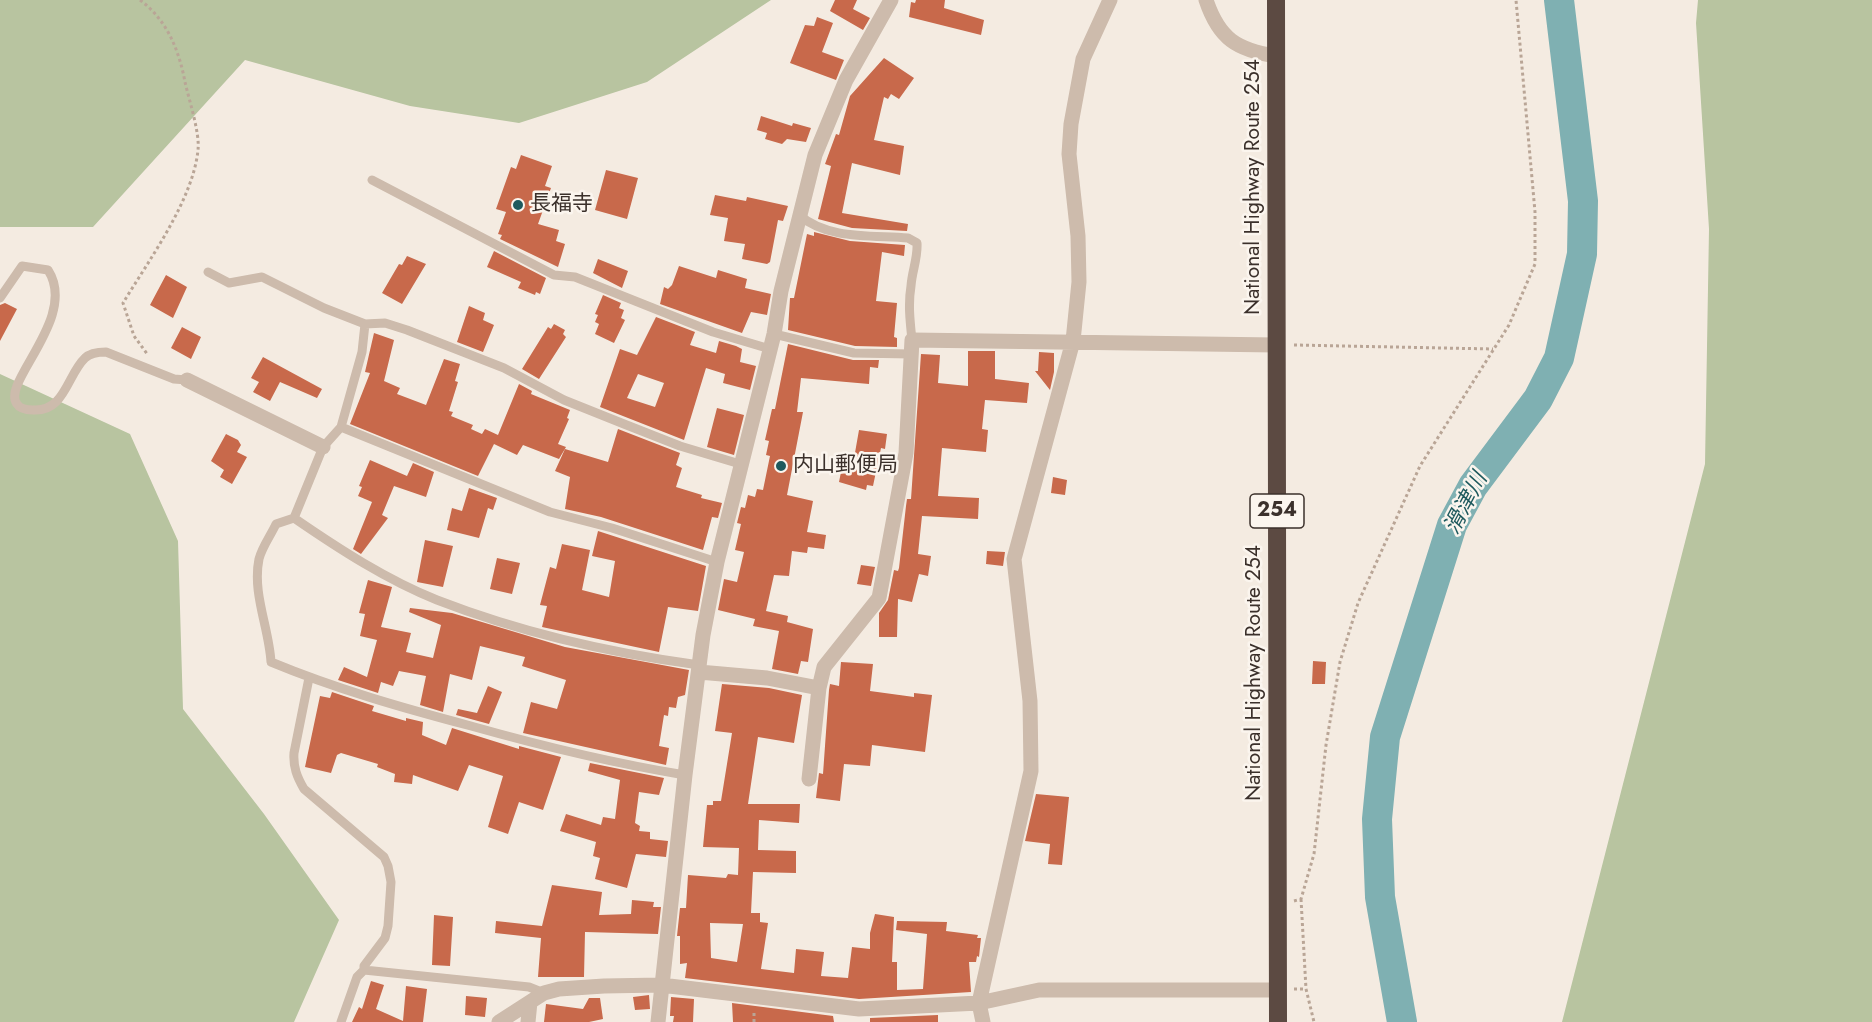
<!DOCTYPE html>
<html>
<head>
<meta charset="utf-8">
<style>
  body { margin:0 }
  canvas { display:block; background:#f4ebe1 }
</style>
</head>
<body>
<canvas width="1872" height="1022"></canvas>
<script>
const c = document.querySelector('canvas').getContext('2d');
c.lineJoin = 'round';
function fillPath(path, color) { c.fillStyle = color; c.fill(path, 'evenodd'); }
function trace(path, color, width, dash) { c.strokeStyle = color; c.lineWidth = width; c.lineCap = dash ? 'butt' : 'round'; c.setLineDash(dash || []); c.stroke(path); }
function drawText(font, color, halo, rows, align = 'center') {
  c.font = font + ' Jost,"Noto Sans JP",sans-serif'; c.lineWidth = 5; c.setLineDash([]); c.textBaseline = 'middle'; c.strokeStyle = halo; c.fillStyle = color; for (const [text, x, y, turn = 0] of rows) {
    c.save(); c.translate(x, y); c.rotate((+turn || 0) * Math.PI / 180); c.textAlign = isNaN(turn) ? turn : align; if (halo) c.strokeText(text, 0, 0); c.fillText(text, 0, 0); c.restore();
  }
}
const green = new Path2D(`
  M0,0h771l-124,82 -128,41 -109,-17 -165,-46 -152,167h-93z
  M1698,0h174v1022h-310l143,-558 4,-235 -13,-206z
  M0,374l130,60 48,107 5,168 81,105 75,106 -45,102h-294z`);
const river = new Path2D(`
  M1402,1022l-22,-125 -3,-78 8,-82 67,-212 21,-39 65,-87 21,-41 23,-104 1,-53 -24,-201`);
const building = new Path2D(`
  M835,0h22l-4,9 17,9 -7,12 -33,-19z
  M916,0h29l-1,8 40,12 -3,15 -72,-18 2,-15 4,1z
  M817,17l16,6 -11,29 22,8 -8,20 -46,-17 15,-38 9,1z
  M884,58l30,20 -15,21 -8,-5 -3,5 -4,-2 -10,43 30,6 -4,29 -48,-12 -10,50 66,11 -1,7 -55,-3 -34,-9 13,-53 -6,-2 11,-30 3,1 11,-39z
  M761,116l31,10 1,-3 18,5 -5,14 -19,-3 -5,5 -17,-5 2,-6 -10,-3z
  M521,155l31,11 -7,20 6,2 -13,36 21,6 -3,11 9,3 -7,23 -58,-28 2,-4 -4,-1 8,-22 -10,-3 15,-42 5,2z
  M606,170l32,8 -11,41 -32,-9z
  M715,195l31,6 1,-4 41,9 -5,15 -5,-1 -8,42 -3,2 -25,-5 3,-15 -21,-3 4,-23 -18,-3z
  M814,232l36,9 55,4 -1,11 -22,-4 -6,49 21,2 -3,34 3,1v9l-42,-1 -67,-16 2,-32h4l13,-64 7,2z
  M494,251l52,27 -6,16 -4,-2 -1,3 -17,-7 3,-6 -34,-15z
  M407,256l19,8 -24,40 -20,-11 17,-29 3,1z
  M598,259l30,12 -6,17 -29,-15z
  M679,266l37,12 2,-8 29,9 -2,9 26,6 -4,21 -16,-3 -9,21 -82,-29 4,-17 4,2 4,-4z
  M166,275l21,12 -14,31 -23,-13z
  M603,295l18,8 -2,5 5,2 -3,8 4,2 -11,23 -19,-9 4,-10 -4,-2 3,-7 -3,-1z
  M5,303l12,6 -17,32v-36z
  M469,306l16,7 -2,7 11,5 -11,27 -26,-10z
  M656,317l39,15 -5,13 26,8 3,-12 17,5 6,3 -2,13 16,4 -6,24 -27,-7 2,-9 -19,-6 -22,72 -84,-33 20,-58 17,6zM638,374l26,9 -9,24 -28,-9z
  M554,324l11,6 -2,4 3,3 -27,42 -17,-10 26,-42 3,2z
  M182,327l19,10 -10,22 -20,-11z
  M374,333l20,7 -10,41 16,7 -3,6 29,11 18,-46 16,5 -5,17 3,1 -9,29 4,1 -2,4 22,9 -2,4 11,5 3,-5 13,6 21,-51 13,7 -1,3 39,16 -3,8 2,1 -11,25 8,3 -7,12 -36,-14 -6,10 -23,-11 -16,32 -128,-52 20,-51 -5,-1z
  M788,344l65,16h26l-1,8 -8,-1 -1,17 -68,-6 -4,34h6l-16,83 26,6 -6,31 19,3 -2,14 -16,-2 -1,6 -15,-2 -3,25 -15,-1 -8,36 22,5 -1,6 26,7 -5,33 -7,-1 -3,13 -26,-5 7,-38 -26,-5 2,-7 -37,-9 6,-31 13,3 7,-30 -9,-2 6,-26 -4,-1 4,-16 4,1 3,-13 7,2 2,-8 6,1 7,-34 -4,-1 3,-14 -4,-1 7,-31h3z
  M968,351h27v28l34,4 -2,20 -42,-3 -3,29 6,1 -2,22 -44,-4 -4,48 41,2 -1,21 -56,-3 -4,38 13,2 -3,20 -9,-2 -7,28 -14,-3 -1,38h-18v-24l9,-13 6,-30 4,1 1,-3 7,-62 1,-7h4l10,-145 19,1 -2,28 30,3z
  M1039,352l15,1v19l-4,18 -15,-19h3z
  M263,357l59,32 -5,9 -37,-16 -10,19 -17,-9 6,-10 -8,-4z
  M717,408l27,7 -10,40 -27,-8z
  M618,429l62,24 -4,12 6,3 -6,19 26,8 -1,3 21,5 -4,15 -6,-1 -9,33 -102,-33 -36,-8 5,-32 -15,-6 10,-22 43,13z
  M859,430l28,4 -2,15 -4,-1 -8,38 -6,-1 -1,5 -27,-8 4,-20 10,2z
  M226,434l12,6 3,5 -4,7 10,5 -15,27 -12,-7 4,-7 -13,-9z
  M370,460l37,16 6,-13 21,9 -8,25 -32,-11 -12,29 6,3 -27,36 -8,-5 19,-47 -14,-6 4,-9 -3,-1z
  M1053,477l14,3 -2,15 -14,-2z
  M469,488l28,10 -4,12 -5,-2 -9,30 -32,-8 5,-22 10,3z
  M598,531l108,35 -8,45 -30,-4 -9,45 -117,-25 5,-21 -7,-1 10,-38 6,2 6,-25 28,6 -8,40 27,7 6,-36 -23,-5z
  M425,540l28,6 -10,41 -26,-5z
  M987,551l18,1 -2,14 -17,-2z
  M497,558l23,5 -8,31 -22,-5z
  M861,565l14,2 -4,19 -14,-2z
  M368,580l24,7 -11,40 30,6 -5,19 27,6 8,-33 -32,-13 1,-4 42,5 113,34 124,23 -4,25 -7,2 -2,11 -7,-1 -1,9 -4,-1 -5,31 10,2 -3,17 -143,-32 8,-31 26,7 9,-29 -44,-14 3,-9 -45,-11 -8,34 -22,-6 -7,38 -23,-7 6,-29 -27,-5 -6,15 -12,-4 -3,11 -40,-13 6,-13 23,10 10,-37 -17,-4 5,-22 -6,-1z
  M1313,661l13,1 -1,22h-13z
  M841,662l32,2 -3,27 44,6v-4l18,2 -7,57 -53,-7 -2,21 -26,-2 -4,37 -24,-3 3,-25 4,1 6,-84 1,-6 9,2z
  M722,684l47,4 33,7 -8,48 -36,-6 -10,67h52l-1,19 -40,-3 -1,30 38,1v22l-43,-1 -2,41h9v9l8,1 -7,46 33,4 2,-24 28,3 -3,24 27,2 4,-31 18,2v-16l5,-19 19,3 -2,45h5v28l26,-1 4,-55 -31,-4 1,-9 50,1 -1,9 32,4 -1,3h4l-2,19 -2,-1 -1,6h-7l2,30 -112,7 -174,-21 2,-15 -7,1v-28h-3l3,-28h6l2,-33 38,3 2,-4 10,1 1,-27 -36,-1 4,-42h6v-4h8l11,-68 -17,-2zM710,923l33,1 -6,38 -26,-4z
  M488,686l14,6 -13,32 -33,-9 2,-6 19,4z
  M332,692l42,14 -2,5 34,10v-3l17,4 -1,13 24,10 6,-17 67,21v-3l42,11 -18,53 -24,-8 -11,32 -20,-7 15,-51 -34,-11 -11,26 -45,-16 -1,9 -18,-2 1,-8 -18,-7 1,-3 -37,-11 -4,2 -6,18 -26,-6 15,-71 10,2z
  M590,763l74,15 -5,17 -20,-3 -4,31 5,3 -1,5 11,1v7l18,2 -2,16 -30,-3 -9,34 -32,-9 5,-21 -7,-2 3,-14 -36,-11 6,-17 35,11 2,-8 12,2 5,-39 -32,-9z
  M1036,794l33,3 -7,68 -14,-1 2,-20 -25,-3z
  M552,885l50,7 -3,23 32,-1 1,-14 22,2 -1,5h8l-3,27 -73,-2 -1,45h-46l3,-39 -46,-5 1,-12 46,5z
  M434,915l19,2 -3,49 -18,-1z
  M371,981l13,4 -8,24 27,12 3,-35 21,3 -4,33h-71l7,-15 3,2z
  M649,995l1,14 -15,1 -2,-13z
  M466,996l21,2 -2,19 -20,-2z
  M671,997l23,2 -1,23h-20l1,-6h-4z
  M589,998h11l3,21 -14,3h-45l2,-18 37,5z
  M732,1003l101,13 1,6h-101z
  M938,1015v7h-68v-4z`);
const path = new Path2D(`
  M140,0c27,20 39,50 45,82 4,18 15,51 13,68 -5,50 -49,110 -75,153l11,33 14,19
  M1294,345l199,4
  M1301,899l5,90
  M1294,901l7,-2 13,-45 12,-109 14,-83 18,-59 62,-137 89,-141 26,-61v-52l-19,-212
  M1294,989h12l8,33
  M754,1013v9`);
const lane = new Path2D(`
  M372,180l182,95 21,2 138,55 57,17
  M799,215c29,25 73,20 109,23l9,5c1,15 -5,28 -6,43 -3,18 -1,35 1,54
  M208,272l21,11 33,-6 62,31 41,16 20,-1 22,7 97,38 60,32 60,24 56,22 60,18
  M0,298l22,-32 26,4c31,48 -48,113 -31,134 3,5 10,6 16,6 32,2 34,-35 52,-52 5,-5 14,-6 21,-6l68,27 13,1
  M365,324l-3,28 -21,75 -18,20 -29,71c45,31 93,62 143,82 85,33 173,53 262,65
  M774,334l80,19 57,1
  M341,427l209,85 62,16 105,34
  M294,518l-18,6c-5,11 -14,23 -17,35 -7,34 10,69 12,103 65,27 132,46 200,64 71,20 141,37 214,49
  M309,678l-15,75c-1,14 3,24 10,36l80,68 4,9 3,16 -3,44 -3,12 -21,28v4l165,17 15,6
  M341,1022l16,-45 7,-7`);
const street = new Path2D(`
  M1206,0c13,39 31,50 70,56
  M187,380l136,67
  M699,672l68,6 52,10 5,-21 55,-69 27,-145 6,-113 364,5
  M809,779l10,-91
  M499,1022l45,-29 15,-4 45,-3 57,-1 198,24 120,-6 60,-13h239
  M528,1022l2,-20
  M658,1022l27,-247 18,-140 14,-73 57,-228 7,-43 34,-136 31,-75 45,-80
  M983,1022l-4,-19 52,-232 -1,-70 -16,-142 59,-218 6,-59 -1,-46 -9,-82 2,-30 12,-65 27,-59`);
const highway = new Path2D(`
  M1276,0l2,1022`);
const markers = [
  [518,205,6,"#1f5a5e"],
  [781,466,6,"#1f5a5e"]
];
const shields = [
  [1277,511,54]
];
const shieldNames = [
  ["254",1277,511]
];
const streetNames = [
  ["National Highway Route 254",1254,187,-90],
  ["National Highway Route 254",1255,673,-90]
];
const poiNames = [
  ["長福寺",530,205],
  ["内山郵便局",793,466]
];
const waterNames = [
  ["滑津川",1467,504,-62]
];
fillPath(green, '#b8c4a0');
trace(river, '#7fb0b2', 30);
fillPath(building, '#c8694b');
trace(path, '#b9a596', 3, [3, 3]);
trace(lane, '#cdbbac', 9);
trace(street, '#cdbbac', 15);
trace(highway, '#5c4a42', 18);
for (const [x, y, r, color] of markers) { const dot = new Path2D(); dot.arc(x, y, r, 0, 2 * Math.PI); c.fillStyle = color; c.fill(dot); trace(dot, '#fbf5ee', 2); }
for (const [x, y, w] of shields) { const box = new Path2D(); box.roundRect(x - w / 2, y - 17, w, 34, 4.5); c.fillStyle = '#fbf5ee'; c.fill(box); trace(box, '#3b302b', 1.5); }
drawText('bold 20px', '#3b302b', null, shieldNames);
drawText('21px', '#3b302b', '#fbf5ee', streetNames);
drawText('21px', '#3b302b', '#fbf5ee', poiNames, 'left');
drawText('italic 22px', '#1f5a5e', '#fbf5ee', waterNames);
</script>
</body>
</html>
